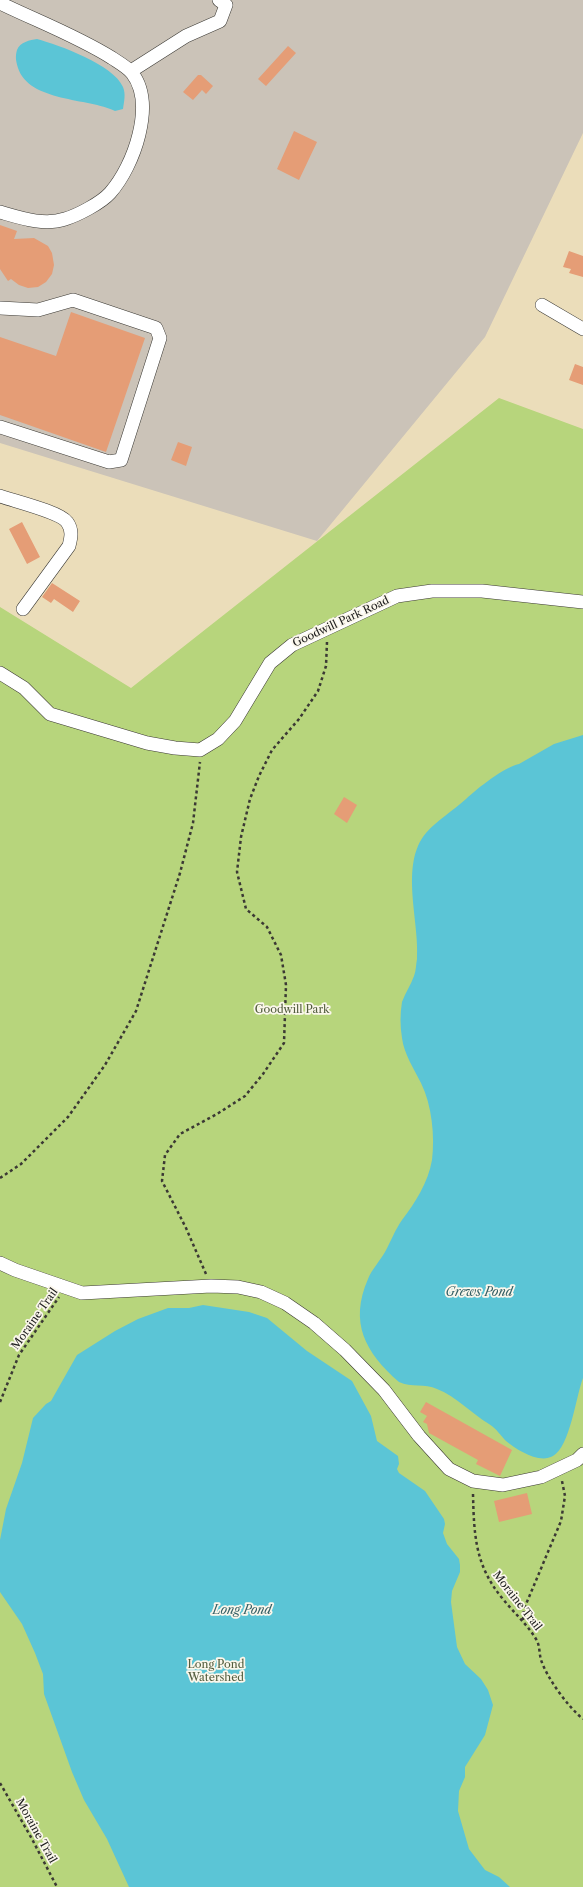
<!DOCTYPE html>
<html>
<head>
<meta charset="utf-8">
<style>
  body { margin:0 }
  canvas { display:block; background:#ebddba }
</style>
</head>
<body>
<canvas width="583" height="1887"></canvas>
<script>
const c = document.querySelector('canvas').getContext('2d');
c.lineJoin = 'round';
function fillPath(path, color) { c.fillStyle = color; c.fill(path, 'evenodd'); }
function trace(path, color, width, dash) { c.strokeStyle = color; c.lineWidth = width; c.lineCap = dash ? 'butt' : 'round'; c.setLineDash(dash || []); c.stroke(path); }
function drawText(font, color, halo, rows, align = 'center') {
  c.font = font + ' "Libre Caslon Text",serif'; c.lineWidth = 3.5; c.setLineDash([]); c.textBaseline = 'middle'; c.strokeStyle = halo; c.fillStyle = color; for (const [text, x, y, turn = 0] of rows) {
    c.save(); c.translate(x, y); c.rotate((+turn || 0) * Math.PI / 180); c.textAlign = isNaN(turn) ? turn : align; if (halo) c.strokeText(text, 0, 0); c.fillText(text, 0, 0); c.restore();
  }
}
const industrial = new Path2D(`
  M0,0h583v133l-98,204 -168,204 -317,-98z`);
const green = new Path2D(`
  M499,398l84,31v1458h-583v-1280l131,81z`);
const water = new Path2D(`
  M37,39c22,6 77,26 86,48 3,7 1,15 0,22l-8,2c-26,-13 -86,-9 -97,-43 -2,-7 -3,-11 -1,-18 3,-8 13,-10 20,-11z
  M583,735v643c-7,18 -13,69 -30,78 -14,8 -36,-6 -47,-15 -5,-5 -10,-13 -17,-17 -18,-11 -32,-27 -52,-35 -12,-6 -26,-1 -38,-7 -34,-30 -50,-59 -31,-103 4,-10 12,-18 17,-27 6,-11 10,-22 17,-32 13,-17 26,-37 30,-60 3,-23 0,-55 -11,-77 -7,-14 -17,-29 -19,-45 -2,-12 -2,-24 0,-36 3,-9 9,-17 12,-26 2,-5 2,-12 3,-17 3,-37 -18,-94 9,-126 11,-13 27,-22 40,-34 12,-11 38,-32 53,-35l35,-20z
  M203,1305l46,7 18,6 40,33 45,30 19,35 6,25 21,15 1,8 -2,5 2,4 26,18 19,28 1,5 -2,9 4,11 12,15 1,6v7l-8,19 -1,11 6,45 8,17 16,15 7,11 5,15 -8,30 -20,32v10l-6,14 -1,20 11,38 16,21 14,7 11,10h-381l-22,-48 -23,-39 -12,-28 -28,-78 -1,-20 -8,-21 -13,-29 -22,-32v-52l6,-31 16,-46 11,-45 13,-14 5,-3 26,-46 38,-24 23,-12 30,-11h21z`);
const building = new Path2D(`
  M288,46l8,7 -30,33 -8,-7z
  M198,75h3l12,11 -7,8 -4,-4 -9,10 -10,-8z
  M294,131l23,11 -18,38 -22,-11z
  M0,225l17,6 -3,8 20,-1 14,8 4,7 2,12 -2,9 -6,8 -8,5 -10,1 -9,-3 -8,-6 -3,2 -8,-12z
  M569,251l14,5v21l-14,-4 2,-4 -8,-2z
  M71,312l74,26 -39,114 -106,-37v-78l56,19z
  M575,364l8,3v18l-14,-5z
  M178,442l14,5 -6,19 -15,-6z
  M22,522l18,35 -13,7 -18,-35z
  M52,583l28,18 -7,11 -19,-13 -3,4 -9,-6z
  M344,797l13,8 -10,18 -13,-9z
  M426,1402l86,48 -12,26 -24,-12 2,-4 -49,-27 -2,-9 -4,-2 4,-6 -7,-4z
  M527,1493l5,21 -33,8 -5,-21z`);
const path = new Path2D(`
  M0,1178l21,-14 47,-47 37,-52 31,-54 44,-138 13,-50 7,-61
  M206,1274l-20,-46 -24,-47 3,-26 15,-21 37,-20 28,-18 18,-22 21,-31 2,-58 -5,-30 -14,-28 -21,-18 -9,-37 4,-35 9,-38 9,-23 13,-26 27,-31 19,-28 8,-25 1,-24
  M0,1402l19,-47 40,-58
  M473,1494c1,41 2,72 30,105 11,14 24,25 33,40 4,6 3,14 5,21 6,18 27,47 42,59
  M523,1620l1,-11 37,-88 4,-25 -3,-15
  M0,1783l32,56 25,48`);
const minor = new Path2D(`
  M0,3c37,18 77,33 112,55 6,4 15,9 20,15 24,31 2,93 -22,120 -9,10 -32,22 -45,26 -21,7 -44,-1 -65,-7
  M131,71l55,-35 34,-15 6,-16 -7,-5
  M542,305l41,24
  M0,308l38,2 35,-10 83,28 4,10 -39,122 -12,2 -109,-35
  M0,496c14,5 60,16 67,26 6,8 4,16 2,24l-46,63
  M0,673l24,15 26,26 97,29 28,5 25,2 18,-11 17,-18 35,-58 22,-18 105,-49 35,-5h50l101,11
  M0,1263l15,7 67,23 129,-7 27,1 23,5 24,11 29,20 31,27 39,40 35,46 30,33 24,12 30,4 38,-8 36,-17 6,-6`);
const streetNames = [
  ["Goodwill Park Road",341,622,-25],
  ["Moraine Trail",35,1319,-55],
  ["Moraine Trail",517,1601,52],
  ["Moraine Trail",36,1831,61]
];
const parkNames = [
  ["Goodwill Park",292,1010],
  ["Long Pond",216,1665],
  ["Watershed",216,1678]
];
const waterNames = [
  ["Grews Pond",479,1293],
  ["Long Pond",242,1611]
];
fillPath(industrial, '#cbc3b8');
fillPath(green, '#b7d57c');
fillPath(water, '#5bc5d6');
fillPath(building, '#e59d76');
trace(minor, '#3b3934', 14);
trace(path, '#3b3934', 2.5, [3, 3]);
trace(minor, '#fff', 13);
drawText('11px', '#1c1c1c', '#fbf7ec', streetNames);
drawText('11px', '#525d3e', '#fbf7ec', parkNames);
drawText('italic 12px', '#356066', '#fbf7ec', waterNames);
</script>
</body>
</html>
